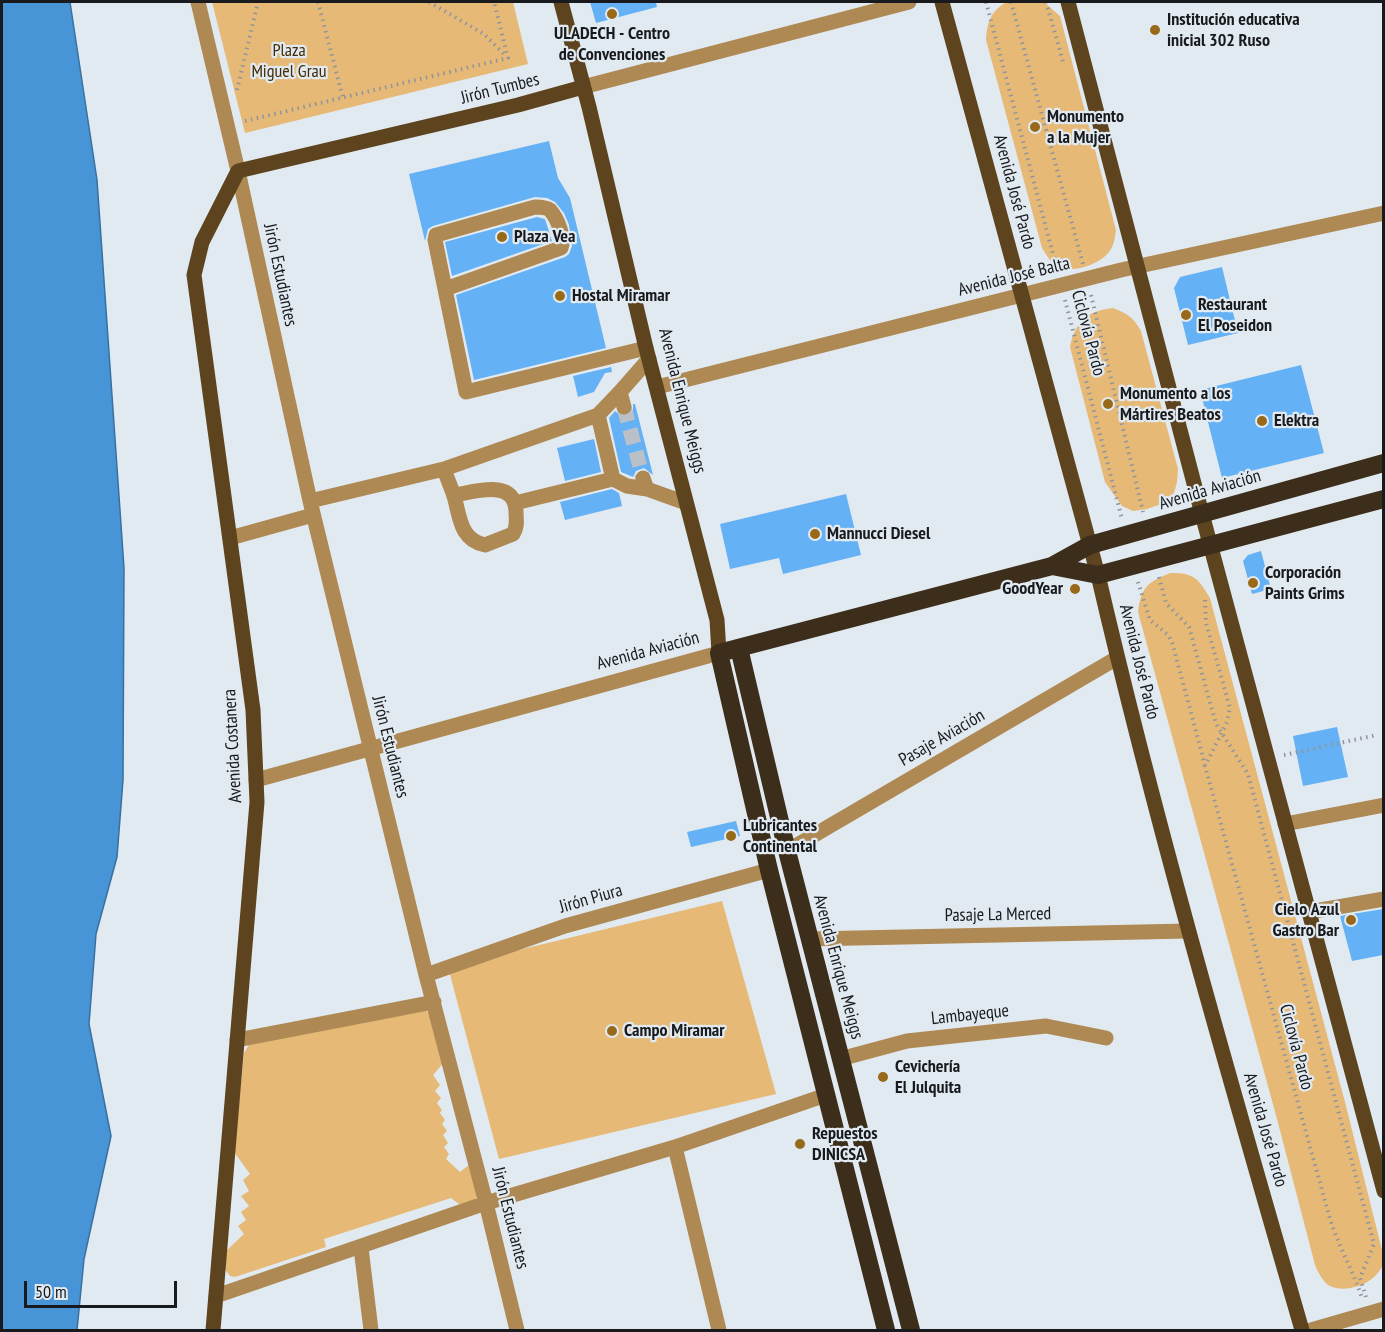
<!DOCTYPE html>
<html>
<head>
<meta charset="utf-8">
<style>
  body { margin:0 }
  #map { position:relative; width:1385px; height:1332px; overflow:hidden; background:#e2eaf1; font-family:"PT Sans Narrow",sans-serif }
  canvas { display:block }
  .frame { position:absolute; inset:0; border:3px solid #181a1d; pointer-events:none }
  .scale { position:absolute; left:24px; top:1281px; width:153px; height:27px; box-sizing:border-box; border:3px solid #181a1d; border-top:0; padding-left:8px; font-size:18px; line-height:21px; white-space:nowrap; color:#181a1d; -webkit-text-stroke:4px #e2eaf1; paint-order:stroke }
</style>
</head>
<body>
<div id="map">
<canvas width="1385" height="1332"></canvas>
<div class="frame"></div>
<div class="scale">50 m</div>
</div>
<script>
const c = document.querySelector('canvas').getContext('2d');
c.lineJoin = 'round';
function fillPath(path, color) { c.fillStyle = color; c.fill(path, 'evenodd'); }
function trace(path, color, width, dash) { c.strokeStyle = color; c.lineWidth = width; c.lineCap = dash ? 'butt' : 'round'; c.setLineDash(dash || []); c.stroke(path); }
function drawText(font, color, halo, rows, align = 'center') {
  c.font = font + ' "PT Sans Narrow",sans-serif'; c.lineWidth = 4.5; c.setLineDash([]); c.textBaseline = 'middle'; c.strokeStyle = halo; c.fillStyle = color; for (const [text, x, y, turn = 0] of rows) {
    c.save(); c.translate(x, y); c.rotate((+turn || 0) * Math.PI / 180); c.textAlign = isNaN(turn) ? turn : align; if (halo) c.strokeText(text, 0, 0); c.fillText(text, 0, 0); c.restore();
  }
}
const green = new Path2D(`
  M212,2h301l15,62 -283,69z
  M1007,2h37l16,14 56,214c-1,7 -2,16 -7,22 -10,13 -37,22 -52,14 -7,-4 -11,-12 -15,-18l-56,-208c1,-17 5,-30 21,-38z
  M1113,308c14,5 21,10 28,23l37,138 -1,13 -3,11 -10,10 -17,6 -14,2 -11,-5 -17,-24 -35,-135c5,-25 17,-36 43,-39z
  M1170,573c24,0 28,5 40,25l135,504 39,156c-1,23 -37,38 -56,27 -6,-5 -10,-13 -13,-20l-38,-146 -139,-507c3,-25 10,-30 32,-39z
  M722,901l54,193 -277,65 -51,-192z
  M425,1011l7,2 14,47 -13,15 7,10 -5,6 6,7 -4,5 5,7 -2,3 5,7 -3,4 5,7 -4,4 5,8 -4,4 5,7 -3,5 14,13 9,-7 10,27 -4,8 -12,7 -12,-9 -127,41 2,8 -91,30 -5,-1 -6,-8 1,-16 19,-18 -6,-8 8,-6 -5,-8 8,-6 -8,-10 8,-5 -6,-11 7,-6 -16,-22 10,-99 6,-10z`);
const water = new Path2D(`
  M2,2h68l27,178 27,388 -1,212 -6,77 -21,77 -7,90 22,112 -27,123 -7,71h-75z`);
const building = new Path2D(`
  M590,2h66l1,5 -61,16z
  M549,141l9,37 12,20 36,150 -132,32 -18,-85 109,-38 4,-3 3,-8 -3,-21 -5,-12 -9,-11 -8,-4 -12,-1 -102,29 -5,3 -3,12 -16,-67z
  M537,217l8,2 7,22 -100,35 -7,-34z
  M1222,267l16,66 -50,12 -14,-57 6,-11z
  M1301,365l23,88 -102,25 -22,-88z
  M611,367l1,5 -7,1 -11,19 -16,5 -5,-21z
  M633,404h2l18,71 -9,-7 -8,3 -3,6 -12,-5 -12,-54 6,-7 6,5h6l6,-6z
  M594,439l7,33 -36,9 -8,-33z
  M612,489l7,4 3,13 -57,14 -5,-18z
  M846,494l15,61 -78,19 -4,-16 -49,11 -10,-45z
  M1261,551l10,38 -19,5 -9,-33 5,-6z
  M1337,727l11,50 -45,9 -10,-50z
  M736,821l4,15 -49,11 -4,-15z
  M1383,909v46l-31,6 -12,-45z`);
const minorTunnel = new Path2D(`
  M624,407l19,71`);
const path = new Path2D(`
  M318,2l25,96
  M429,2l55,32 22,22
  M986,2l71,267
  M1011,2l72,262
  M1046,2l18,63
  M237,90l21,-88
  M245,121l263,-63 -14,-56
  M1091,295l52,217
  M1065,300l57,219
  M1159,577l7,26 23,24 27,97 32,50 126,470 -14,34 6,19
  M1138,582l12,38 18,15 4,7 33,123
  M1205,600l1,23 24,85 -3,14 -22,44 125,453c9,28 23,52 32,79
  M1284,755l93,-20`);
const minor = new Path2D(`
  M198,2l40,169 72,330 116,474 60,228 31,127
  M583,87l326,-85
  M445,289l116,-41c4,-10 -3,-29 -11,-38 -4,-3 -10,-3 -15,-3l-99,28 -1,5 31,152 180,-44
  M657,387l464,-117 263,-57
  M620,392l-22,23 15,64 14,7 20,3
  M624,407l-4,-15 29,-33
  M444,469c3,9 7,18 10,27 6,21 6,44 31,49l28,-11c5,-8 3,-14 3,-23 -2,-33 -41,-19 -62,-16
  M643,478l4,11 39,14
  M310,501l134,-32 154,-54
  M515,503l98,-24
  M230,538l83,-23
  M256,780l463,-127
  M1285,824l99,-19
  M787,851l330,-193
  M1309,912l75,-13
  M809,939l379,-8
  M426,975l139,-49 204,-56
  M237,1040l197,-38
  M840,1059l67,-18 139,-15 60,12
  M675,1147l44,183
  M361,1248l10,82
  M216,1296l270,-93 189,-56 151,-52
  M1311,1330l73,-21`);
const major = new Path2D(`
  M561,2l28,105 57,241 71,272 2,33
  M942,2l156,573c59,254 132,505 204,755
  M1068,2l134,512 182,677
  M213,1330l44,-528 -4,-92 -59,-435 8,-33 36,-71 280,-66 65,-18`);
const highway = new Path2D(`
  M1052,566l46,9 286,-76
  M739,648l48,203 124,479
  M886,1330l-117,-460 -50,-217 333,-87 38,-21 294,-82`);
const markers = [
  [612,14,6,"#976918"],
  [1155,30,6,"#976918"],
  [1035,127,6,"#976918"],
  [502,237,6,"#976918"],
  [560,296,6,"#976918"],
  [1186,315,6,"#976918"],
  [1108,404,6,"#976918"],
  [1262,421,6,"#976918"],
  [815,534,6,"#976918"],
  [1253,583,6,"#976918"],
  [1075,589,6,"#976918"],
  [731,836,6,"#976918"],
  [1351,920,6,"#976918"],
  [612,1031,6,"#976918"],
  [883,1077,6,"#976918"],
  [800,1144,6,"#976918"]
];
const poiNames = [
  ["Institución educativa",1167,20],
  ["inicial 302 Ruso",1167,41],
  ["ULADECH - Centro",612,34,"center"],
  ["de Convenciones",612,55,"center"],
  ["Monumento",1047,117],
  ["a la Mujer",1047,138],
  ["Plaza Vea",514,237],
  ["Hostal Miramar",572,296],
  ["Restaurant",1198,305],
  ["El Poseidon",1198,326],
  ["Monumento a los",1120,394],
  ["Mártires Beatos",1120,415],
  ["Elektra",1274,421],
  ["Mannucci Diesel",827,534],
  ["Corporación",1265,573],
  ["Paints Grims",1265,594],
  ["GoodYear",1063,589,"right"],
  ["Lubricantes",743,826],
  ["Continental",743,847],
  ["Cielo Azul",1339,910,"right"],
  ["Gastro Bar",1339,931,"right"],
  ["Campo Miramar",624,1031],
  ["Cevichería",895,1067],
  ["El Julquita",895,1088],
  ["Repuestos",812,1134],
  ["DINICSA",812,1155]
];
const parkNames = [
  ["Plaza",289,51],
  ["Miguel Grau",289,72]
];
const streetNames = [
  ["Jirón Tumbes",500,89,-14],
  ["Avenida José Pardo",1014,192,75],
  ["Jirón Estudiantes",280,275,78],
  ["Avenida José Balta",1014,277,-14],
  ["Ciclovía Pardo",1088,333,75],
  ["Avenida Enrique Meiggs",682,401,76],
  ["Avenida Aviación",1210,490,-16],
  ["Avenida Aviación",648,651,-15],
  ["Avenida José Pardo",1139,662,76],
  ["Pasaje Aviación",942,738,-30],
  ["Avenida Costanera",233,746,-93],
  ["Jirón Estudiantes",390,747,76],
  ["Jirón Piura",591,899,-16],
  ["Pasaje La Merced",998,915,-1],
  ["Avenida Enrique Meiggs",838,967,75],
  ["Lambayeque",970,1015,-6],
  ["Ciclovía Pardo",1296,1047,75],
  ["Avenida José Pardo",1265,1130,74],
  ["Jirón Estudiantes",510,1218,76]
];
fillPath(green, '#e6b977');
fillPath(water, '#4795d7');
trace(water, '#39709f', 1.5);
fillPath(building, '#64b1f5');
trace(minorTunnel, '#bac0c7', 15, [15, 8]);
trace(path, '#90959b', 4, [1.5, 4.5]);
trace(minor, '#ae8954', 15);
trace(major, '#5d441f', 15);
trace(highway, '#3c2e1b', 18);
for (const [x, y, r, color] of markers) { const dot = new Path2D(); dot.arc(x, y, r, 0, 2 * Math.PI); c.fillStyle = color; c.fill(dot); trace(dot, '#e2eaf1', 2); }
drawText('bold 18px', '#181a1d', '#e2eaf1', poiNames, 'left');
drawText('18px', '#432c05', '#e2eaf1', parkNames);
drawText('18px', '#181a1d', '#e2eaf1', streetNames);
</script>
</body>
</html>
